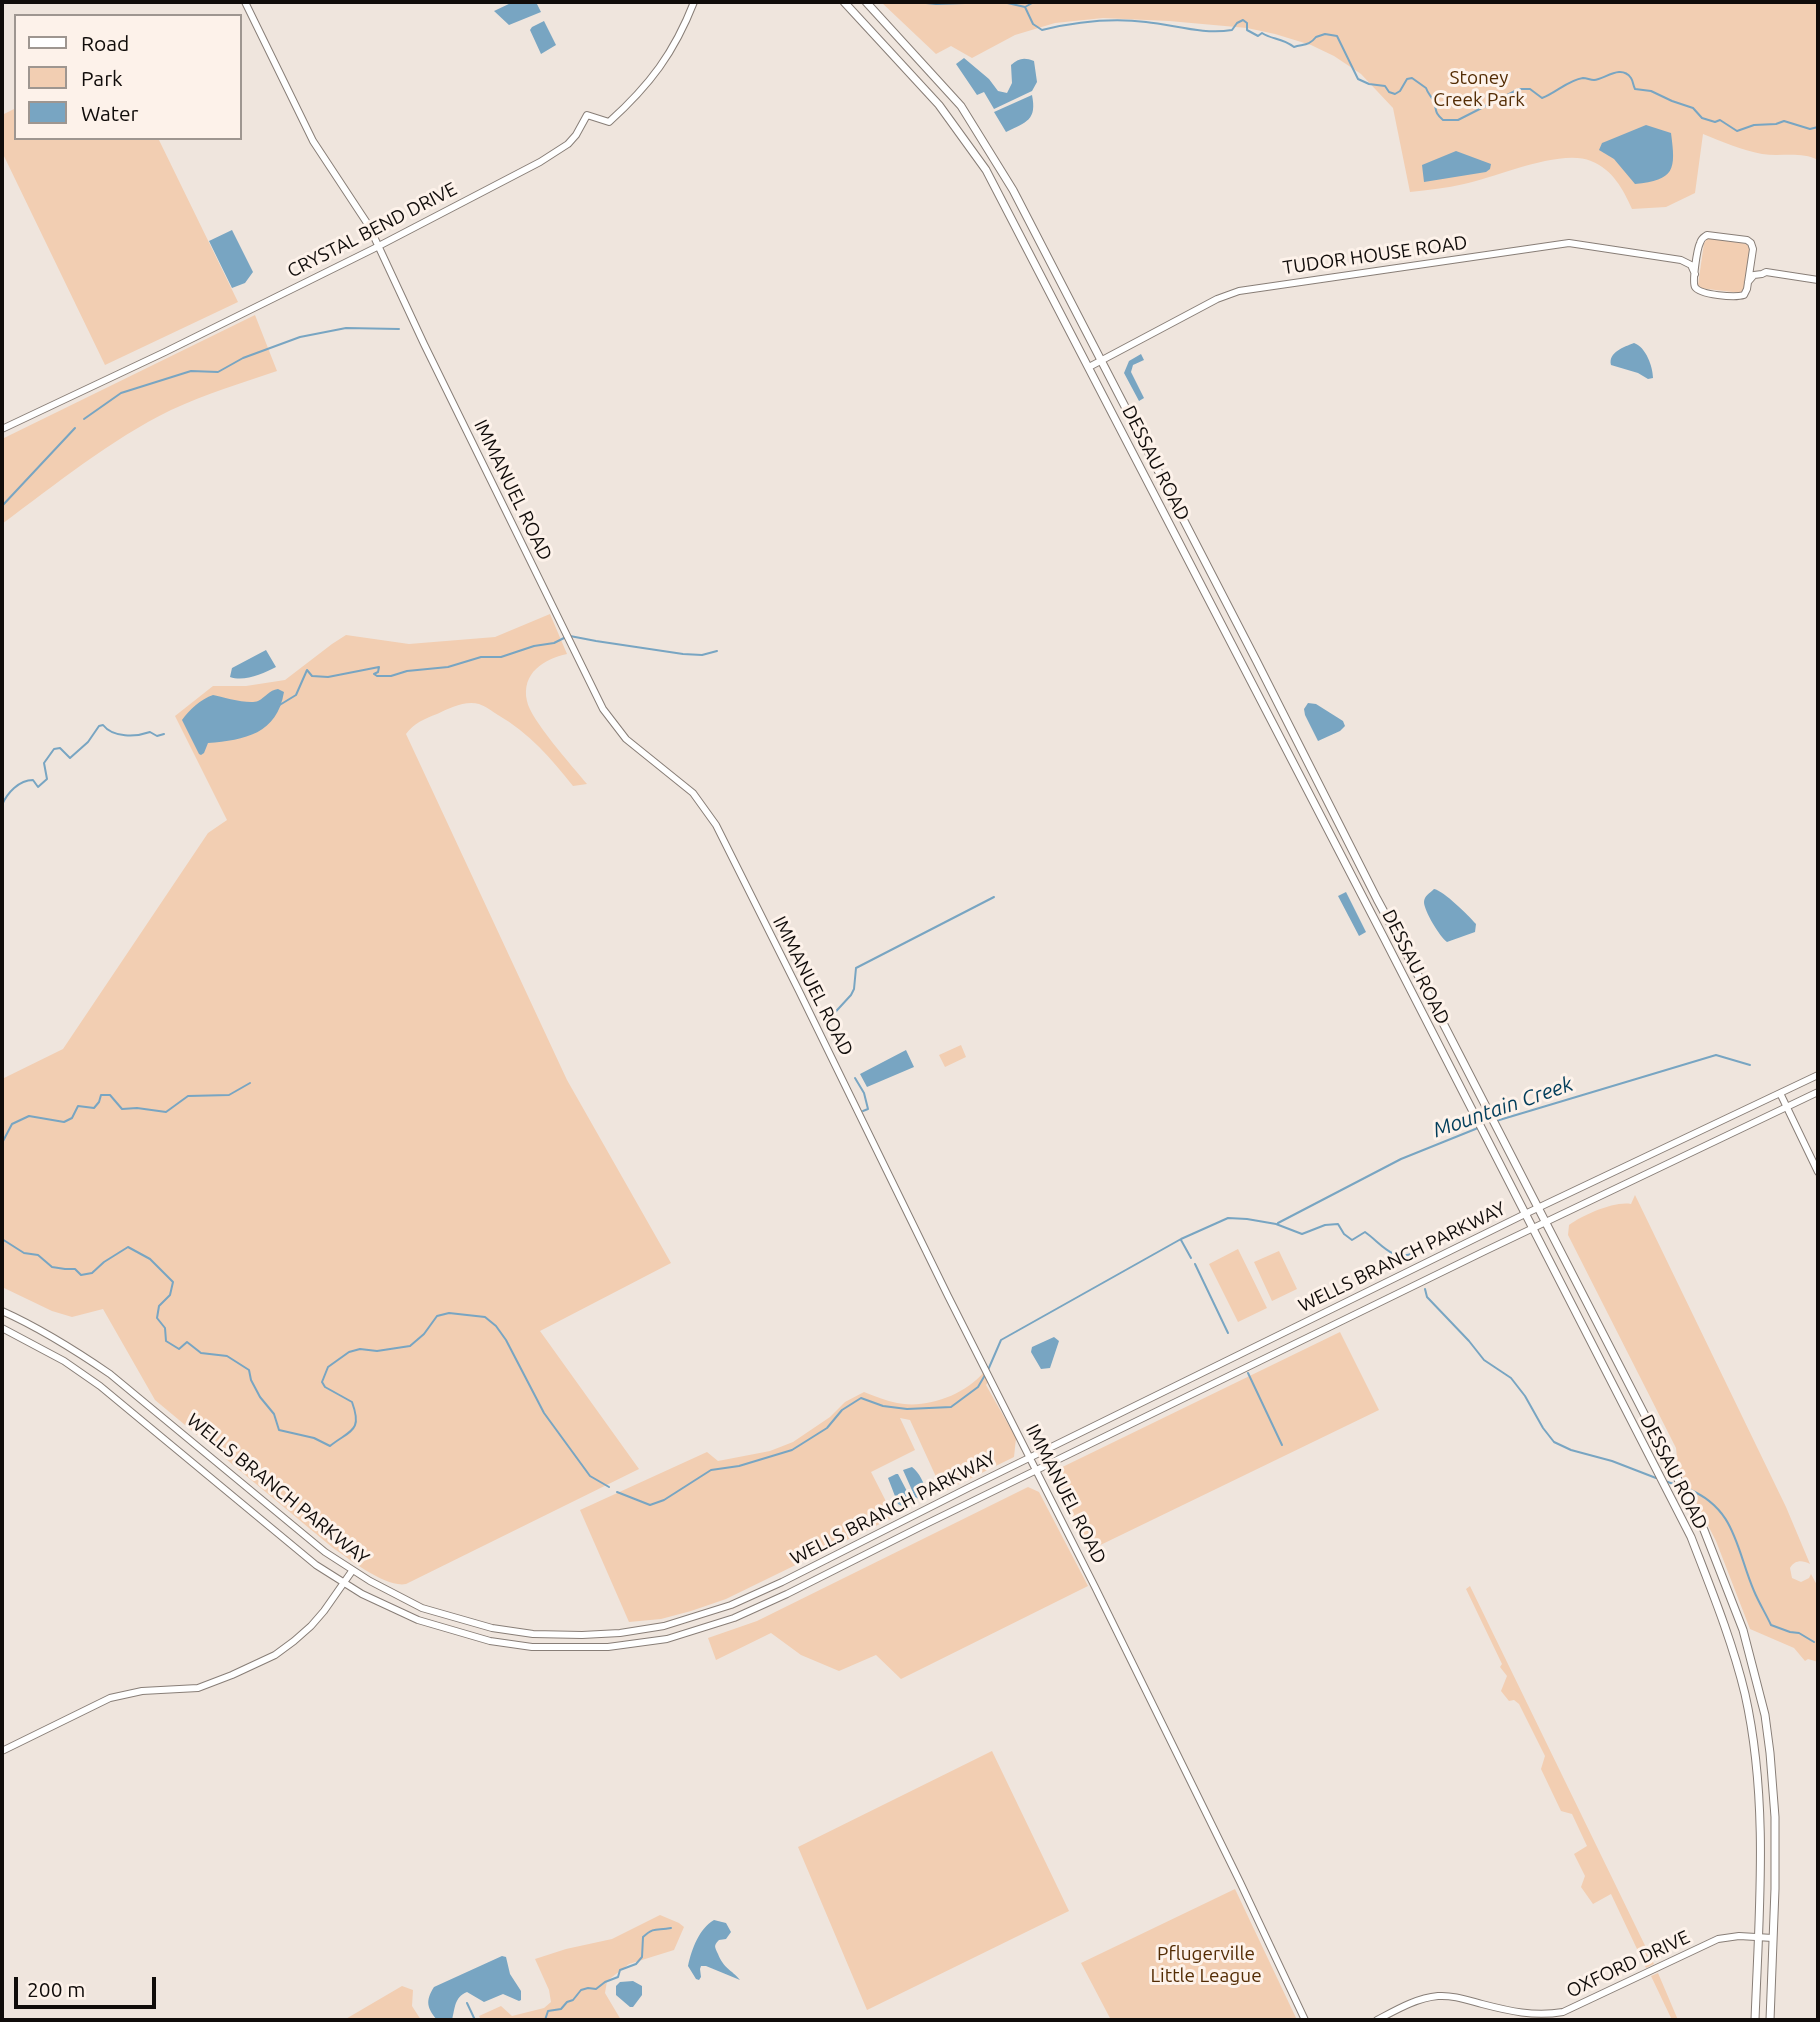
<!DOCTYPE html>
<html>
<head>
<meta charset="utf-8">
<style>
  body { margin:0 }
  #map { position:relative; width:1820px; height:2022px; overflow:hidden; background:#efe5dd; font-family:Ubuntu,sans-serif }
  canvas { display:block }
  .frame { position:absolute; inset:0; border:4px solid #100c0a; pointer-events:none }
  .legend { position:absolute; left:14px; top:14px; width:228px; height:126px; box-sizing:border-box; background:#fdf2ea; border:2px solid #9e9690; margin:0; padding:9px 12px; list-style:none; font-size:21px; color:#100c0a }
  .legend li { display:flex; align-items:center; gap:14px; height:35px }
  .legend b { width:35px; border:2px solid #9e9690 }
  .scale { position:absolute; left:14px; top:1977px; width:142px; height:32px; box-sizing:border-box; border:4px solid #100c0a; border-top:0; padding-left:9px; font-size:21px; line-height:24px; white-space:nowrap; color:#100c0a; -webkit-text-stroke:5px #fdf2ea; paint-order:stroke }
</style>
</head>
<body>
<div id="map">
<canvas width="1820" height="2022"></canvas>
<div class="frame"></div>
<ul class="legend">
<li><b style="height:9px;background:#fff"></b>Road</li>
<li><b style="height:19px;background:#f2ceb2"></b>Park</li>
<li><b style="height:19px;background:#78a5c2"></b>Water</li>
</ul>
<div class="scale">200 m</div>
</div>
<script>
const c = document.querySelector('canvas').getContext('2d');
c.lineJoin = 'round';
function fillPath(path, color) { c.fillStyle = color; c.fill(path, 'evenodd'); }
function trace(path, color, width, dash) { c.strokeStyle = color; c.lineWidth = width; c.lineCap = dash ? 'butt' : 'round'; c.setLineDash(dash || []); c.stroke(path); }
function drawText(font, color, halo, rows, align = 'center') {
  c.font = font + ' Ubuntu,sans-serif'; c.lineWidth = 6; c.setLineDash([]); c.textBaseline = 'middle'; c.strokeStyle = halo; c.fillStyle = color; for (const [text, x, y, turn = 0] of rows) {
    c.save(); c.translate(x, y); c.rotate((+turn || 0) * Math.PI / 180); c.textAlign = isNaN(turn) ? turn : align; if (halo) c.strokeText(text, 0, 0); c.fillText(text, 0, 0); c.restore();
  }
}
const green = new Path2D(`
  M881,2h937v158c-17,-9 -37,-3 -56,-6 -21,-4 -39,-12 -59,-20l-8,59 -29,14 -34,2c-9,-20 -19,-39 -41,-48 -30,-13 -94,16 -127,23 -17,4 -36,6 -54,8l-17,-84 -32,-34 -27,-18 -23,-11 -36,-11 -28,-6 -78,-7 -66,-3 -48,5 -40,12 -43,23 -21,-12 -15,8z
  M16,108v30h142l80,164 -133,63 -103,-213v-37z
  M1708,238l39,6 3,3 -6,43 -3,3 -42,-5 -1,-3 6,-42z
  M255,315l22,56c-36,12 -71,23 -106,39 -61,30 -115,74 -169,114v-85z
  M550,614l17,40c-23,5 -46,19 -40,47 3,18 46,66 60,83l-14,2c-22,-28 -44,-53 -75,-71 -6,-4 -13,-9 -19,-11 -13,-4 -30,4 -42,10 -13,5 -23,9 -31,20l161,346 104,183 -131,68 99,138 -233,115c-20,4 -55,-24 -73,-36l-178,-148 -52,-91 -31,8 -20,-6 -50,-24v-208l61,-30 145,-216 19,-13 -52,-104 38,-30h33l39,-6 47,-36 14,-9 63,9 86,-7z
  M961,1045l5,12 -21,10 -6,-12z
  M1635,1195l151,312 24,57c-8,-4 -15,-4 -20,4l2,10 9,4 8,-4 2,-4 7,13v75l-10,-3 -3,2 -11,-13 -44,-19 -34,-88 -38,-74 -2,-19 -108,-213 1,-10c14,-10 45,-24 62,-21z
  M1238,1249l29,59 -29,14 -29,-58z
  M1279,1251l18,38 -25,12 -18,-39z
  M1340,1332l39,78 -291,141 -40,-77z
  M983,1373l5,9 -2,3 30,53 -2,19 -71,35 -33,-72 -10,-2 15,32 -44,22 23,45 -168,82 -35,12 -30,8 -32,3 -49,-112 127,-58 11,9 52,-10 23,-9 37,-25 15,-15 19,-10c11,4 22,9 33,11 30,6 67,-8 86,-30z
  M1028,1487l11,5 49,94 -187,93 -25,-24 -37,16 -38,-16 -30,-22 -55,27 -8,-22 49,-17z
  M1470,1586l184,378 -8,4 -35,-74 -18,10 -12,-17 4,-11 -11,-22 13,-8 -15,-32 -11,-3 -20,-42 4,-13 -26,-52 -5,-4 -5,1 -8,-10 6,-15 -7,-9 2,-3 -36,-75z
  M992,1751l77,160 -202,99 -69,-163z
  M1235,1889l62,131h-186l-30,-57z
  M660,1915l19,8 5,4 -10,23 -45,14 -22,17 -2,12 16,27h-140l-2,-4 22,-10 11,10 32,-8 7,-6 -2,-12 -14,-31 31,-10 46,-10z
  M1658,1973l20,47h-6l-21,-44z
  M402,1986l11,4 -1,16 9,14h-77z`);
const water = new Path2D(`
  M513,2h23l5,10 -32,13 -15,-14z
  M544,21l12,24 -15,9 -11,-24 2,-3z
  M964,58l25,21 9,12 9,2 5,-10 -1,-18c8,-7 13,-8 23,-4l3,21 -5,9 -38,18 -10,-17 -7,3 -21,-31z
  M1032,95c5,25 -5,27 -26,37l-12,-20z
  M1646,125l25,8c5,37 4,47 -36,51l-21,-25 -15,-9 3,-7 5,-2z
  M1456,151l35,13 -1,5 -4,3 -62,10 -2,-17z
  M232,230l21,42 -8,11 -13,5 -23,-47z
  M1634,343c12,4 19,24 19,35l-5,1 -10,-6 -27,-8c-3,-13 13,-18 23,-22z
  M1141,354l3,6 -11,5 -2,7 13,26 -5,3 -15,-28 5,-12z
  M266,650l10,17c-13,7 -32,15 -46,10l2,-9z
  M278,689l6,3c-7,42 -39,48 -76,51l-4,10 -3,2 -2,-1 -17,-34c7,-10 19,-21 31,-25 10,2 36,10 45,6 8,-4 11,-11 20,-12z
  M1308,703l8,1 27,17 2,5 -5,5 -22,10 -13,-26 -1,-6z
  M1434,889c10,2 34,26 42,35l-1,8 -28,10c-7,-5 -23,-31 -23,-40 0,-6 6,-9 10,-13z
  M1346,892l20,40 -7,4 -21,-40z
  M906,1050l8,17 -47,20 -7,-13z
  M1054,1337l5,4 -9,27 -9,1 -10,-17 1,-5z
  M912,1467c7,5 13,17 14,25l-7,7 -4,-2 -12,-27z
  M896,1474h2l12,23 -3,7 -5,2 -4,-2 -10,-26z
  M714,1920l12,3 5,9 -5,7 -7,1c-6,6 -4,7 -1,14 6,15 13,15 22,26l-34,-14h-5l-1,3 1,8 -2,3 -3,-1 -8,-13c4,-18 11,-37 26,-46z
  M502,1956l4,1 4,17 11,17v9l-2,1 -16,-7 -19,8 -17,-10c-13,5 -12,17 -15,28h-15c-10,-12 -12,-19 -3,-33z
  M633,1981l9,5v9l-9,12h-3l-14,-12v-9l4,-4z`);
const stream = new Path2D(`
  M916,2l20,2 58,-2
  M1003,2l22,5 9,-5
  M1025,7l8,17 9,6c33,-8 70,-12 104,-8 29,3 57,13 86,8l5,-7 6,-3 4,3v7l11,6 4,-3c10,7 19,4 32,14 10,-3 15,-1 22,-10l9,-3 12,2 21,43 11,5 16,2 4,6 6,2 5,-3 7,-12 5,-1 14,10c2,6 6,9 8,14 3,9 0,10 9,18h15l61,-31h11l12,9c14,-5 26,-18 41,-20 4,0 7,2 11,2 11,-1 27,-16 37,-2 2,3 2,7 4,11l16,2 21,10 21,7 9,10 13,4 5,-2 17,11 17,-6 22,-1 8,-3 26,8 8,-2
  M84,419l37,-26 70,-22 27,1 25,-14 57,-21 46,-9 53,1
  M2,506l73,-78
  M570,636l26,5 87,13 19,1 15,-4
  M278,706l18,-11 11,-25 5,6 16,1 51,-10 -1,5 -4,2 3,2h14l16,-5 41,-4 33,-10h20l33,-11 20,-3 10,-5
  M2,805c5,-12 17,-25 31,-25l5,7 9,-8 -3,-16 10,-14 6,-1 10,10 18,-16 11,-16 4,-1c10,13 33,12 47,7l7,4 7,-2
  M843,1055l-14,-31 -1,-4 23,-25 3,-6 2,-21 138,-71
  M855,1078l9,15 4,16 -5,2
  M1496,1121l220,-66 34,10
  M2,1143l10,-19 17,-8 35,6 8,-4 6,-12 16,2 5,-6 2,-7h9l12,14 15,-1 29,4 22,-16 41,-1 21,-12
  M1278,1223l123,-64 77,-31
  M2,1239l22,14 14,2 14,12 13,2h10l6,6 11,-2 12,-11 24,-15 22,12 23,23 -3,13 -11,11 -2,12 8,10 1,13 13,8 8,-7 14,11 26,3 22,14 2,10 9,17 14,17 5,16 35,8 16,8c20,-16 33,-14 22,-44l-27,-15 -3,-5 6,-15 21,-15 11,-3 17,2 33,-5 14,-12 13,-18 12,-3 36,4 11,9 10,14 38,73 46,63 19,11
  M1181,1240l10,18
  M1195,1264l33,69
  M1425,1289l2,8 42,44 15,19 27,18 14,18 18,32 11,14 17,8 41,11 44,17
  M988,1370l13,-30 180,-101 47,-21 19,1 29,5 26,10 23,-9 13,-1 6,10 8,6 13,-8c17,12 27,30 49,21
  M1248,1373l34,72
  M1665,1481l14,5
  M1688,1489c48,19 48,60 66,102 5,12 12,23 17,34l19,7 9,1 15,9
  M617,1492l33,13 14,-5 47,-30 28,-4 53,-16 35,-22 15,-18 19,-12 22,8 24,3 44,-2 27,-20 7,-12
  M467,2003l8,17
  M541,2020h4l3,-9 13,-2 6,-7 6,-2 8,-10 7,-2 8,1 9,-7 13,-5 2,-7 16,-6 6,-7 1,-20c12,-11 14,-6 28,-9`);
const secondary = new Path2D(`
  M245,2l68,139 56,85 55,118 179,365 23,30 67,54 23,32 83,166 149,305 147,291 145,295 65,138
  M1707,235l40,5 4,3 2,6 -6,40 -3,6c-9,3 -44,0 -49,-8 -3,-5 2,-38 5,-44 2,-6 3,-5 7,-8z
  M1748,282l6,-7 8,-1 4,-2 52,8
  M1089,367l128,-68 22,-8 330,-48 112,17 10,5 4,9
  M2,429l163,-77 208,-103 167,-87 28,-18 8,-9 11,-20 22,7c41,-37 65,-69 85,-120
  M1780,1093l38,79
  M2,1311c38,17 73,39 108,63l215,178 45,29 52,27 70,20 41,6 49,1 38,-2 44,-7 67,-21 51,-23 188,-95 555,-273 293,-139
  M2,1328l62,33 36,25 216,179 46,29 56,26 72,21 42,6h76l59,-8 67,-21 53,-24 139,-70 559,-273 333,-159
  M2,1751l108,-53 32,-7 56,-3 34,-13 43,-20 19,-14 17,-15 13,-15 28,-40
  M1377,2020c19,-10 39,-22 61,-24 15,-1 29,4 44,8 27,7 52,13 81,8l155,-73 21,-3 34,2`);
const primary = new Path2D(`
  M844,2l95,103 47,65 397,766 308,601c20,52 41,103 54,157 24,107 14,218 10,326
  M866,2l95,104 52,84 243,470 121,239 49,91 278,540 39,100 22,85 5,38 5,64v72l-5,131`);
const parkNames = [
  ["Stoney",1479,78],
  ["Creek Park",1479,100],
  ["Pflugerville",1206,1954],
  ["Little League",1206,1976]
];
const streetNames = [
  ["CRYSTAL BEND DRIVE",372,230,-27],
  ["TUDOR HOUSE ROAD",1375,255,-8],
  ["DESSAU ROAD",1156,463,63],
  ["IMMANUEL ROAD",513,490,64],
  ["DESSAU ROAD",1416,967,63],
  ["IMMANUEL ROAD",813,986,63],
  ["WELLS BRANCH PARKWAY",1402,1257,-26],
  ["DESSAU ROAD",1674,1472,63],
  ["WELLS BRANCH PARKWAY",278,1489,39],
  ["IMMANUEL ROAD",1066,1494,63],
  ["WELLS BRANCH PARKWAY",893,1508,-27],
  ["OXFORD DRIVE",1628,1964,-25]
];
const waterNames = [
  ["Mountain Creek",1503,1107,-19]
];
fillPath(green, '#f2ceb2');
fillPath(water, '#78a5c2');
trace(stream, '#78a5c2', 2);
trace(secondary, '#887e77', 8);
trace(primary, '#887e77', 9);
trace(secondary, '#fff', 6);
trace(primary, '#fff', 7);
drawText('19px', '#532c04', '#fdf2ea', parkNames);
drawText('19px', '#100c0a', '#fdf2ea', streetNames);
drawText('italic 21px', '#003d5b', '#fdf2ea', waterNames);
</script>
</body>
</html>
